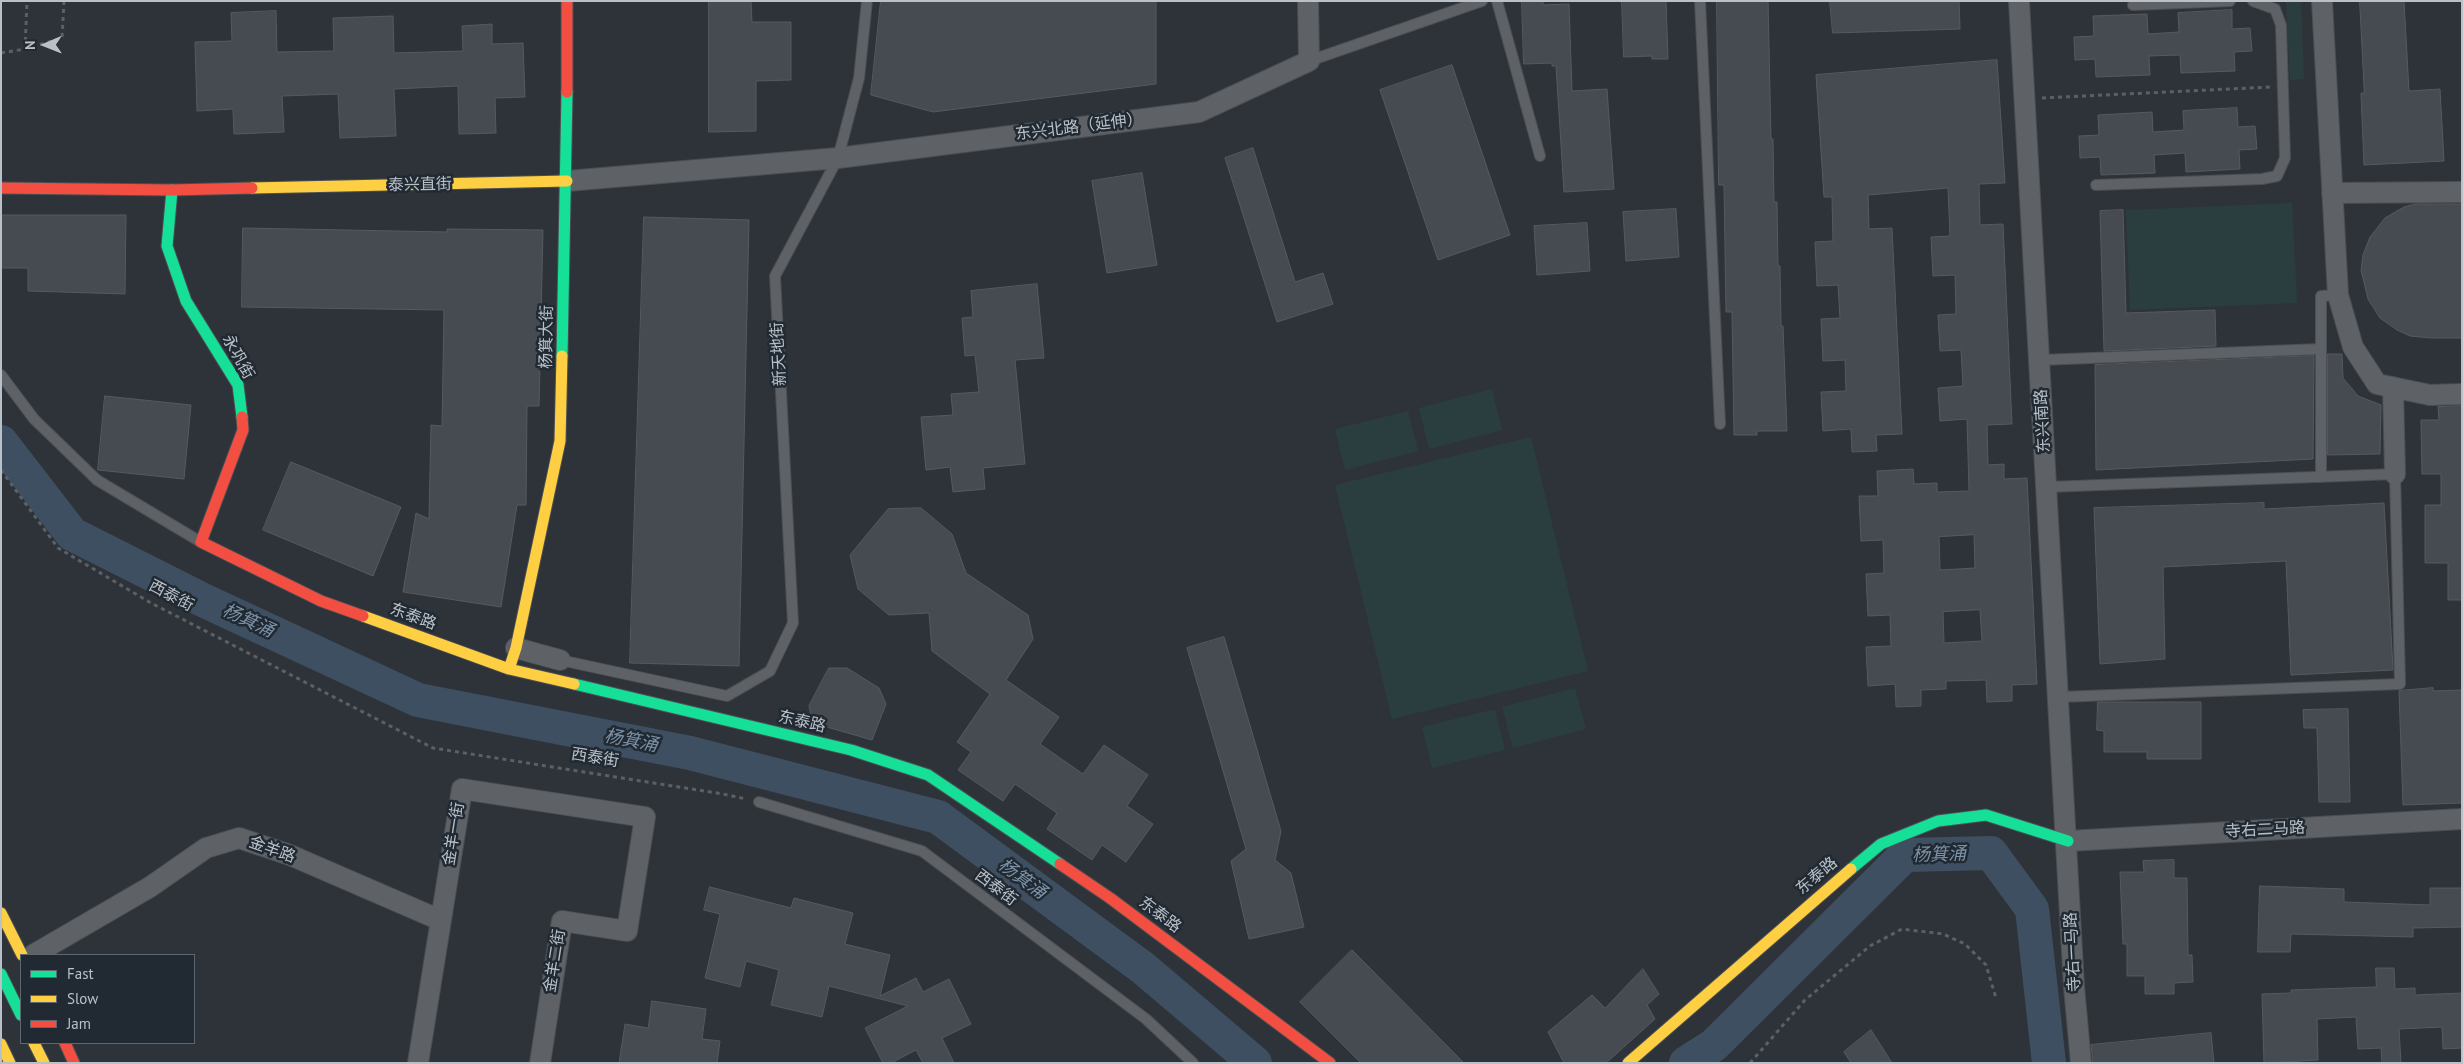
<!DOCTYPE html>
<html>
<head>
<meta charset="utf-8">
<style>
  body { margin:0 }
  #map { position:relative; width:2463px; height:1064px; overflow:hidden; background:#2d3339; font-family:"PT Sans",sans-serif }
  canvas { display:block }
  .frame { position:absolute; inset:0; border:2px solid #b9c0c8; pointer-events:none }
  .legend { position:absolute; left:20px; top:954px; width:175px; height:90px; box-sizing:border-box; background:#212a33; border:1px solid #5e666f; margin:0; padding:6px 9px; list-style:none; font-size:15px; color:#b9c0c8 }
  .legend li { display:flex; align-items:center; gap:10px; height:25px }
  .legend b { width:25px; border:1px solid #5e666f }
  .north { position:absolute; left:20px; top:20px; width:50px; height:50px; -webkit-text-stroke:4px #212a33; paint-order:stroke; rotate:269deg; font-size:14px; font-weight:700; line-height:20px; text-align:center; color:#b9c0c8 }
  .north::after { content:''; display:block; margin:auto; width:18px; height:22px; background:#b9c0c8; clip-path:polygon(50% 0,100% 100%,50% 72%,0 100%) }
</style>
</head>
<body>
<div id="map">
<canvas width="2463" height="1064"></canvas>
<div class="frame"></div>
<ul class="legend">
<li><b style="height:6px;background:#16e098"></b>Fast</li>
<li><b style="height:6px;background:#ffcf43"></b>Slow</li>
<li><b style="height:6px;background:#f24e42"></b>Jam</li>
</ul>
<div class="north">N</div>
</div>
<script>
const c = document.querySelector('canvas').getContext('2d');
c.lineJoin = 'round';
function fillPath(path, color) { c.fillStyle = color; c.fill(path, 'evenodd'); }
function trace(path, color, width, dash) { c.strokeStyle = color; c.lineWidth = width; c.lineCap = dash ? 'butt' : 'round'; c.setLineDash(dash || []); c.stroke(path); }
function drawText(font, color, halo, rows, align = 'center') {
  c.font = font + ' "PT Sans","Noto Sans SC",sans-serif'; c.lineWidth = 5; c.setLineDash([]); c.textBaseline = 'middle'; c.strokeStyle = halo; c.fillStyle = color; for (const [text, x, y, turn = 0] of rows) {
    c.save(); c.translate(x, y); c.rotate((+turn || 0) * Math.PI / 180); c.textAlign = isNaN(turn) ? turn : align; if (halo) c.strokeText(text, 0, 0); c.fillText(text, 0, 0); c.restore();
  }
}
const green = new Path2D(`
  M2286,1h15l3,78 -14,1z
  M2292,203l5,100 -167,7 -4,-100z
  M1492,389l10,41 -73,19 -10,-41z
  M1408,411l10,40 -73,19 -10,-41z
  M1531,437l57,234 -196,48 -57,-234z
  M1575,688l11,41 -73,19 -11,-41z
  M1495,709l10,41 -73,18 -10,-41z`);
const river = new Path2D(`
  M1,442l71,92 133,67 213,99 272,53 248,64 205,151 112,95
  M1686,1063l28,-18 191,-190 86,-2 41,56 17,154`);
const building = new Path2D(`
  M709,1h42l1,21h39v58l-35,1v50l-47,1z
  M881,1h275v83l-223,28 -62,-17z
  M1522,1h21v4l26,-1 3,87 35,-2 7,100 -50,3 -8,-126h-4v-3l-28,1z
  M1622,1h44l2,58h-16v-3l-28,1z
  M1717,1h51l3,138h2l1,63h3l1,64h2l1,60h2l4,105h-30v4h-23l-2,-123h-6l-2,-127h-5z
  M1830,1h129l1,28 -127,4z
  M2360,1h44l5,90 31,-2 4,72 -80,4 -3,-72h3z
  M2232,10v19l18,-1 2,23 -18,1 1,19 -54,2 -1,-18 -31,1 1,19 -54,2 -1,-18 -20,1 -1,-23 20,-1 -1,-20 54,-2 1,20 31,-2 -1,-19z
  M276,11l1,41 57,-1 -1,-33 60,-2 1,37 69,-2 -1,-25 30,-2v20l31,-1 2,54 -30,1 1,35 -37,1 -1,-48 -64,3 2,47 -56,2 -2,-44 -56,2 2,36 -50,2 -1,-25 -36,2 -2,-69 37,-1 -1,-28z
  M1997,60l8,123 -26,1 1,41 23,-1 9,200 -25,1 1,40 16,-1v15l23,-1 10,206 -25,1v16l-25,1 -1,-22 -40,1v8l-25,1v16l-25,1 -1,-23 -27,2 -2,-39 25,-1 -1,-31 -22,1 -2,-42 18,-1 -1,-33 -22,1 -2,-45h19l-1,-25 36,-2 1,15 23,-1v9l32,-1 -2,-72 -27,2 -2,-33 25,-2 -2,-36 -21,1 -2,-36 18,-1 -1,-39 -22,1 -2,-39 19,-1 -2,-48 -80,7 1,34 23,-1 10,206 -26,1 1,16 -25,1 -1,-23 -28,2 -2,-39 25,-1 -1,-31 -22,1 -2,-42 19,-1 -2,-33 -21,1 -2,-44 18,-1 -1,-44h-8l-8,-122zM1974,535l1,33 -35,2 -1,-33zM1980,610l2,31 -38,2 -1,-31z
  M1452,65l58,170 -72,25 -58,-170z
  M2237,108l1,19 17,-1 2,23 -18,1 1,19 -54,3 -1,-19 -31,2 1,18 -54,2 -1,-18 -20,1 -1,-22 20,-1 -1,-20 54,-3 1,20 31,-2 -1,-19z
  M1253,148l42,134 28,-9 10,31 -56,18 -52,-164z
  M1142,173l15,92 -50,8 -15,-92z
  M2416,204h46v134h-31l-21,-2 -13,-6 -17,-12 -12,-19 -7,-29 2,-15 7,-18 15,-19 19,-11z
  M1676,209l3,48 -53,4 -3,-49z
  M2123,210l3,103 89,-3 1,36 -112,5 -4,-140z
  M1,215h125l-1,79 -97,-3v-23h-27z
  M644,217l105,3 -10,446 -109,-3z
  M1587,223l3,48 -53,4 -3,-49z
  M243,228l204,4v-3l96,1 -4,176h-12l-1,99h-9l-16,102 -98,-15 13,-79 13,6 2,-94 11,1 2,-116 -202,-3z
  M1037,284l7,74 -29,2 10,104 -42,4 2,21 -32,3 -3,-25 -24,3 -5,-53 32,-2 -2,-21 28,-2 -4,-37 -10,1 -3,-38 11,-1 -2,-26z
  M2328,354h14l1,24 15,18 23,9 -1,49 -52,1z
  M2314,356l-1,103 -217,11 -1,-105z
  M105,396l86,9 -7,74 -86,-9z
  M2462,406v194h-14v-37h-23v-58h16v-31h-19l-1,-54h18l-1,-13z
  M291,462l110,45 -28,69 -110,-46z
  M2264,503v6l120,-6 9,167 -102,5 -5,-114 -123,6 2,92 -65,5 -6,-156z
  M921,508l31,26 14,39 62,42 5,24 -27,41 53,37 -19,27 43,30 21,-29 44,30 -21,31 26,18 -27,38 -24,-17 -10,15 -45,-31 10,-16 -42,-29 -12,17 -45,-31 13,-18 -14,-10 33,-48 -58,-43 -3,-38 -40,2 -31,-26 -8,-34 38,-46z
  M1224,637l57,194 -6,29 16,13 13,54 -55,12 -18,-78 15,-12 -59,-201z
  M829,668h18l32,20 7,16 -14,36 -59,-17 -4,-17z
  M2433,688v3l29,-1v113l-59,2 -4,-114z
  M2098,702h103v57h-54v-7h-43v-21l-7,-1z
  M2348,709l2,93h-31l-2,-74h-13l-1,-18z
  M2174,860v18h13l1,77h4l1,27 -19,1v11h-29v-18h-18v-32h-4l-3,-72h24l-1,-11z
  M2260,886l84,3v13l86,3v-17h32v39l-49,1v9l-122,-3 -1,18h-32z
  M710,887l81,21 3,-10 59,15 -8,31 45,11 -10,41 36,-18 7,14 26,-13 22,45 -29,14 12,25h-31l-7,-13 -25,13h-8l-18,-35 43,-22 -79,-20 -7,31 -51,-12 8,-35 -33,-9 -6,26 -35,-9 15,-64 -16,-4z
  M1352,950l112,113h-103l-61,-61z
  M2376,968h18l1,21 20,-1v7l47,-2v55l-19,1 -1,-22 -43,2 2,34h-19l-1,-15 -23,1 -2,-32 -39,2 1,41 -54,3 -2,-69 29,-1v-3l85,-3z
  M1643,969l16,25 -12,11 8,14 -49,44h-42l-16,-31 44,-37 13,13z
  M652,1001l54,8 -4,30 18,2 -3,22h-98l6,-39 23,4z
  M1871,1030l21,33h-41l-7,-11z
  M2211,1033l3,30h-121l-2,-18z`);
const path = new Path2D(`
  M25,49l2,-48
  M1,53l24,-4 37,-11 2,-37
  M2042,98l229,-11
  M1,470l57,78 93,55 282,145 290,46 23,5
  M1750,1063l55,-63 65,-54 32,-17 41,5 22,10 21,21 10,33`);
const lane = new Path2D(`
  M1497,1l43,155
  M1700,1l20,423
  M2133,5l97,-4
  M1309,61l173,-60
  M2096,185l166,-6 15,-3 8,-18 -4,-133 -6,-16 -22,-8
  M2040,360l281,-11
  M1,375l33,44 63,61 102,61
  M2321,477v-181l17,-1
  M2047,487l348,-13 5,210 -341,13
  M560,660l167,36 43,-25 23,-48 -18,-347 63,-118 21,-80 8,-77
  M759,802l163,49 224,168 47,44`);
const street = new Path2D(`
  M2019,1l55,986 7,76
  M2322,1l16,294 15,52 24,37 53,11 32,-1
  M567,181l271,-23 361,-46 110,-51 -1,-60
  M2332,193l130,-1
  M2393,387l2,87
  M516,648l44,12
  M2068,841l394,-22
  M33,955l117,-68 56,-39 33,-10 51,17 150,65
  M418,1063l44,-274 183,28 -18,114 -65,-10 -22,142`);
const fast = new Path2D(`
  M172,190l-5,56 19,55 52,84 4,32
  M562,356l5,-264
  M574,684l277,66 77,25 132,89
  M1851,869l30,-25 57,-23 48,-6 82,26
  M1,974l20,41`);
const slow = new Path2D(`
  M252,188l315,-7
  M363,616l146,53 65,15
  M509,669l7,-21 44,-207 2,-85
  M1,913l21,42
  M34,1043l10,20
  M1,1044l9,19
  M1628,1063l223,-194`);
const jam = new Path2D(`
  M567,1v91
  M1,188l171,2 80,-2
  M242,417l1,13 -42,112 120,59 42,15
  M1060,864l50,34 220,165
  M65,1043l9,20`);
const streetNames = [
  ["东兴北路（延伸）",1079,127,-7],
  ["泰兴直街",420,185,-1],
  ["杨箕大街",547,337,-89],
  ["新天地街",779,354,-93],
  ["永巩街",238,357,61],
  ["东兴南路",2043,421,-93],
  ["西泰街",171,596,28],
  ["东泰路",413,617,20],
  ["东泰路",802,722,13],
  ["西泰街",595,758,9],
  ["寺右二马路",2265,830,-3],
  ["金羊一街",454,834,-81],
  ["金羊路",272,850,20],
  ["东泰路",1817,876,-40],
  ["西泰街",996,888,37],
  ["东泰路",1160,915,37],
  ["寺右一马路",2073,952,-93],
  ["金羊二街",555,961,-81]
];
const waterNames = [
  ["杨箕涌",248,621,25],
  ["杨箕涌",631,741,11],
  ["杨箕涌",1939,855,-2],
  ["杨箕涌",1022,879,36]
];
fillPath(green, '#2b3e3f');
trace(river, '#3e4f61', 34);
fillPath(building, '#464b51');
trace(building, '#565a60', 1);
trace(lane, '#4b4f53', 12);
trace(street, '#4b4f53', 22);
trace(fast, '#4b4f53', 13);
trace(slow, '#4b4f53', 13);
trace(jam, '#4b4f53', 13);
trace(path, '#5b6064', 3, [4, 4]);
trace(lane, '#5e6266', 10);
trace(street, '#5e6266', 20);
trace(fast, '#16e098', 11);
trace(slow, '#ffcf43', 11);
trace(jam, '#f24e42', 11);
drawText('16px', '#b9c0c8', '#212a33', streetNames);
drawText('italic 18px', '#7d92a8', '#212a33', waterNames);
</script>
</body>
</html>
